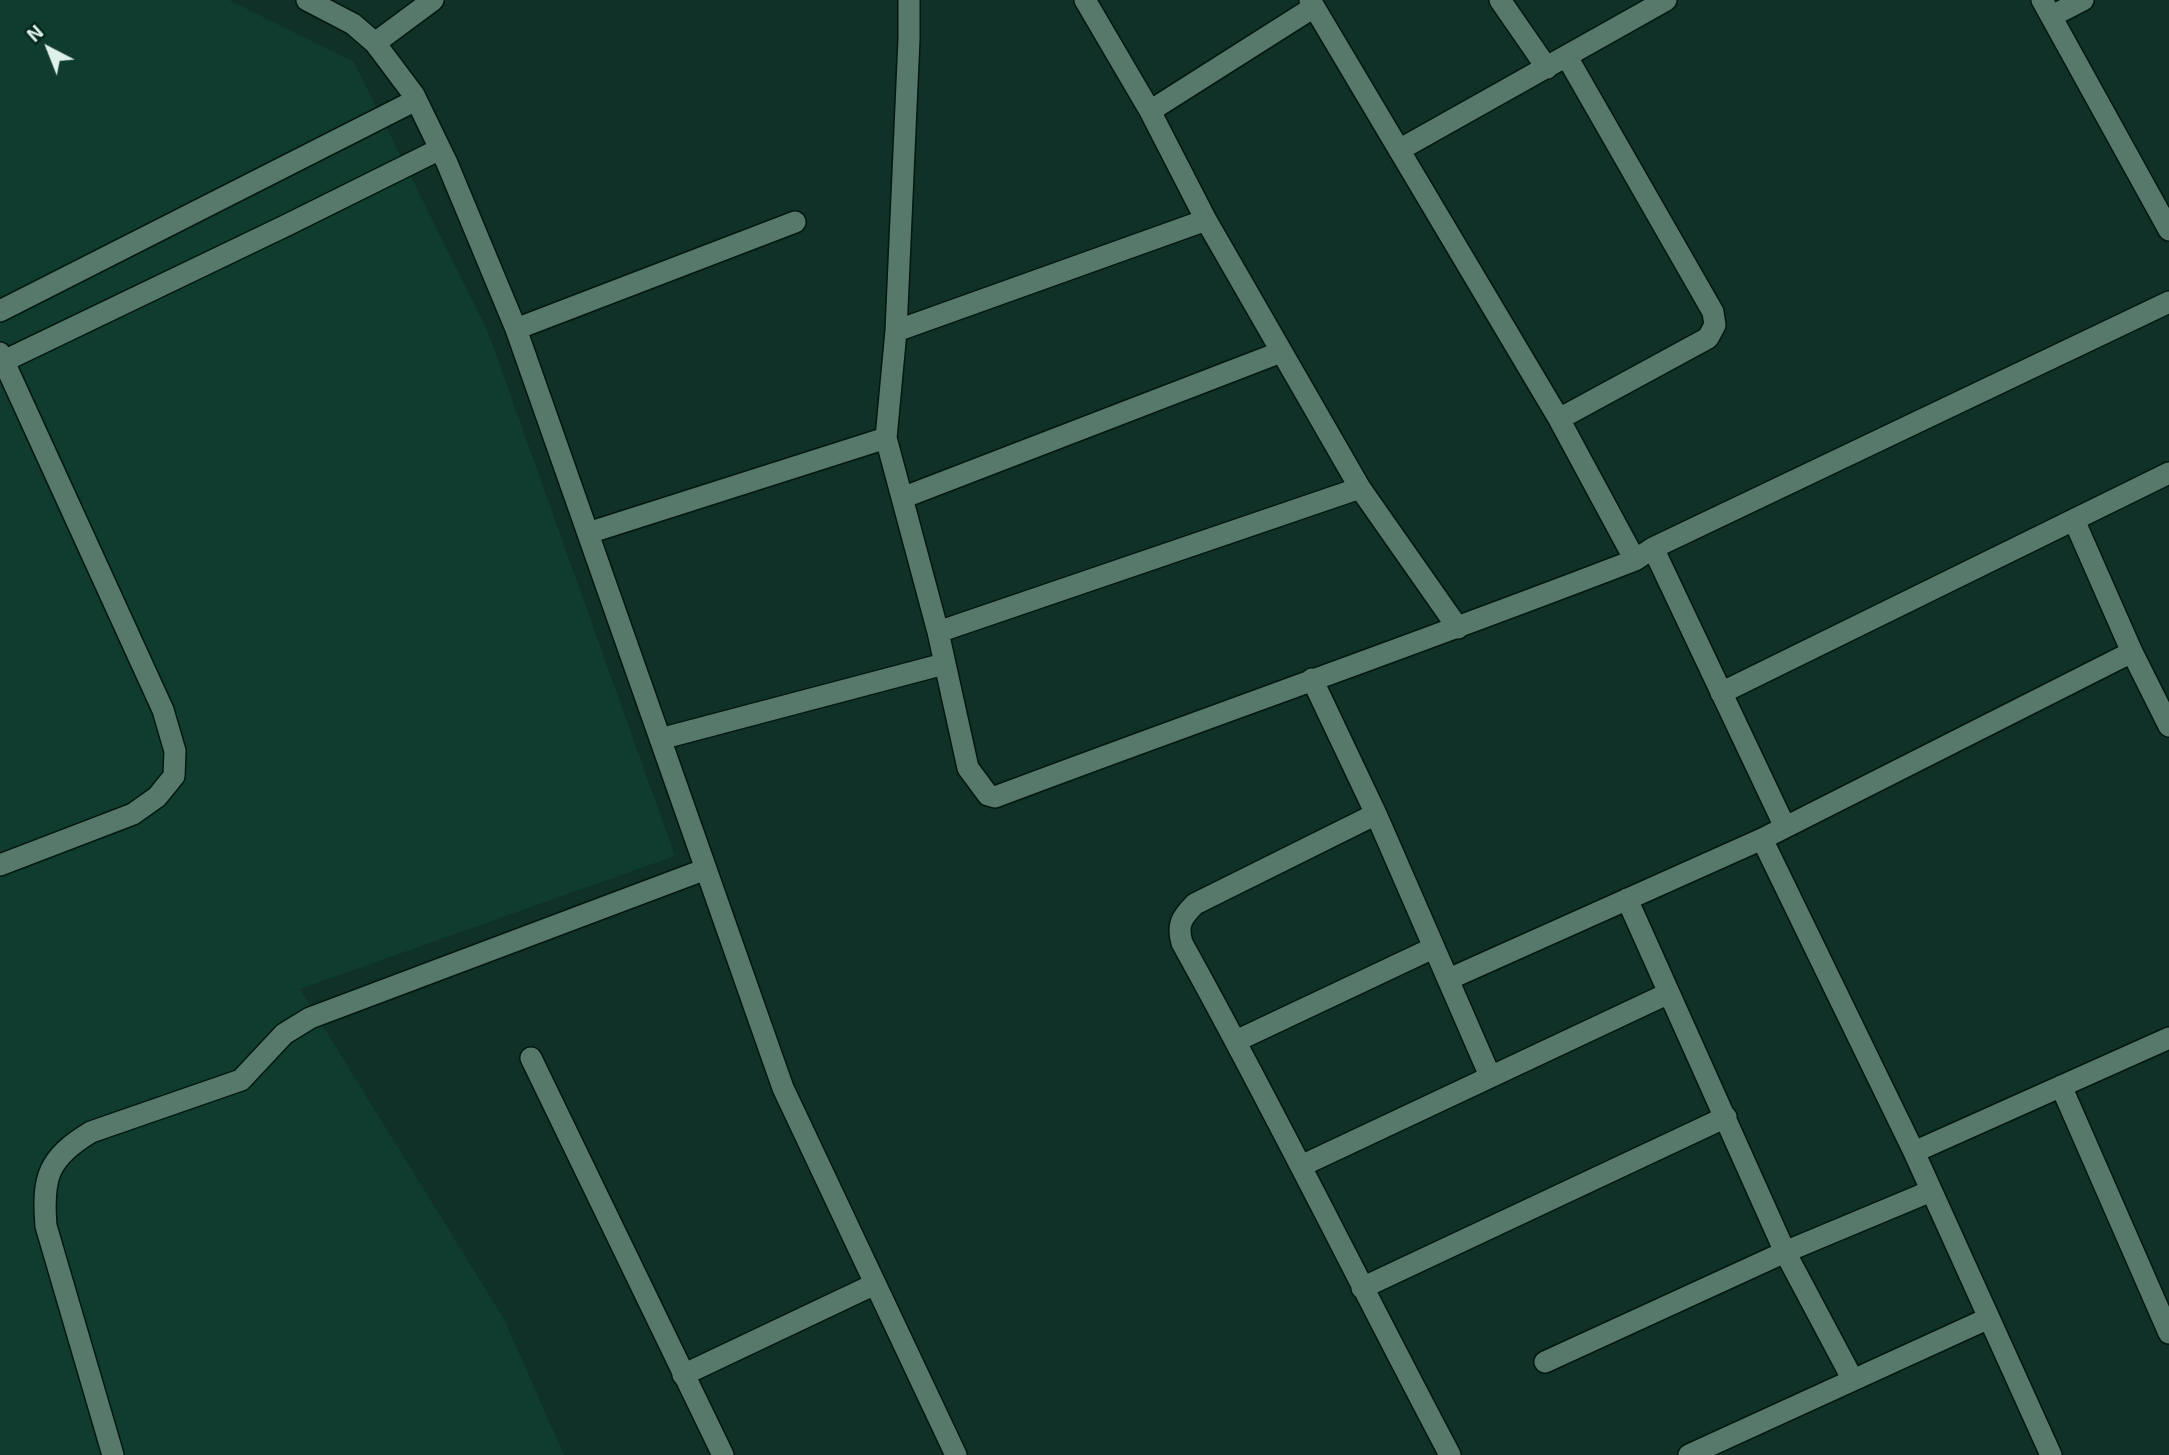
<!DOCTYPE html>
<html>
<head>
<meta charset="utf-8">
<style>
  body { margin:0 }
  #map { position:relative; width:2169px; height:1455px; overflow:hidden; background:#0f3127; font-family:"Exo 2",sans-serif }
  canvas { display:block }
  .north { position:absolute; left:14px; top:14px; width:70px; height:70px; -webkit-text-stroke:5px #04271d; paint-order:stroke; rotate:318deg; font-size:19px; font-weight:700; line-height:28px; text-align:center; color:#ddf0e9 }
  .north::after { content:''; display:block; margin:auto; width:24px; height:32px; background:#ddf0e9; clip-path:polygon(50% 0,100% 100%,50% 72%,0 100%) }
</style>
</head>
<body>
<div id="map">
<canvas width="2169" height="1455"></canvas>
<div class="north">N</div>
</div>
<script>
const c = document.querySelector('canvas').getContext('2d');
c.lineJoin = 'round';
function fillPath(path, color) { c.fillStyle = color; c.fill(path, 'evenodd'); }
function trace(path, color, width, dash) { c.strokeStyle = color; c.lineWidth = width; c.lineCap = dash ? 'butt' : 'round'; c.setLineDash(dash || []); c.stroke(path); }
const built = new Path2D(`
  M0,0h229l125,62 134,270 187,524 -375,133 204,330 60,136h-564z`);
const minor = new Path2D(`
  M307,0l46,24 22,19 39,52 33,68 69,166 267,759 173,367
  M909,0v39l-13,292 -10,107 52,194 30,136 20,27 7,2c213,-80 428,-155 640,-237l18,-12 516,-246
  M1085,0l65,111 56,109 154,268 98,140
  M1310,0l249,419 76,141
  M1500,0l47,68
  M2042,0l127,230
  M2052,16l31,-16
  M375,43l58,-43
  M1150,111l164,-104
  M1399,150l267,-150
  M0,311l416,-211
  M516,329l279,-107
  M896,331l310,-111
  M0,353l163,357 12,41 -1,25 -17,21 -24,17 -133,51
  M4,361l283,-136 153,-76
  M1559,419l149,-81 7,-13 -2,-13 -146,-255
  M902,498l379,-146
  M2074,520l58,132 37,74
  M588,533l298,-95
  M1653,548l132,279
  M938,632l422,-144
  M1312,679l64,135 114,262
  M1721,693l448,-220
  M660,739l284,-75
  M1376,814l-181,90c-14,14 -18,21 -13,39 94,169 178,342 268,512
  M1762,839l152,313 137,303
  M1627,899l158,353 68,128
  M1449,979l313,-140 370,-187
  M1236,1041l197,-93
  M531,1058l192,397
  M2061,1086l108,247
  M1914,1152l255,-114
  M1301,1166l368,-173
  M1362,1288l364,-171
  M1545,1362l240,-110 146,-61
  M683,1375l192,-91
  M113,1455l-67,-229c-4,-49 2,-68 45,-94l150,-52 43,-46 26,-16 396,-149
  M1689,1455l300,-137`);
fillPath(built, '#0f3c2f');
trace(minor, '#011810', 24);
trace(minor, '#56796c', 21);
</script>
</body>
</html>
